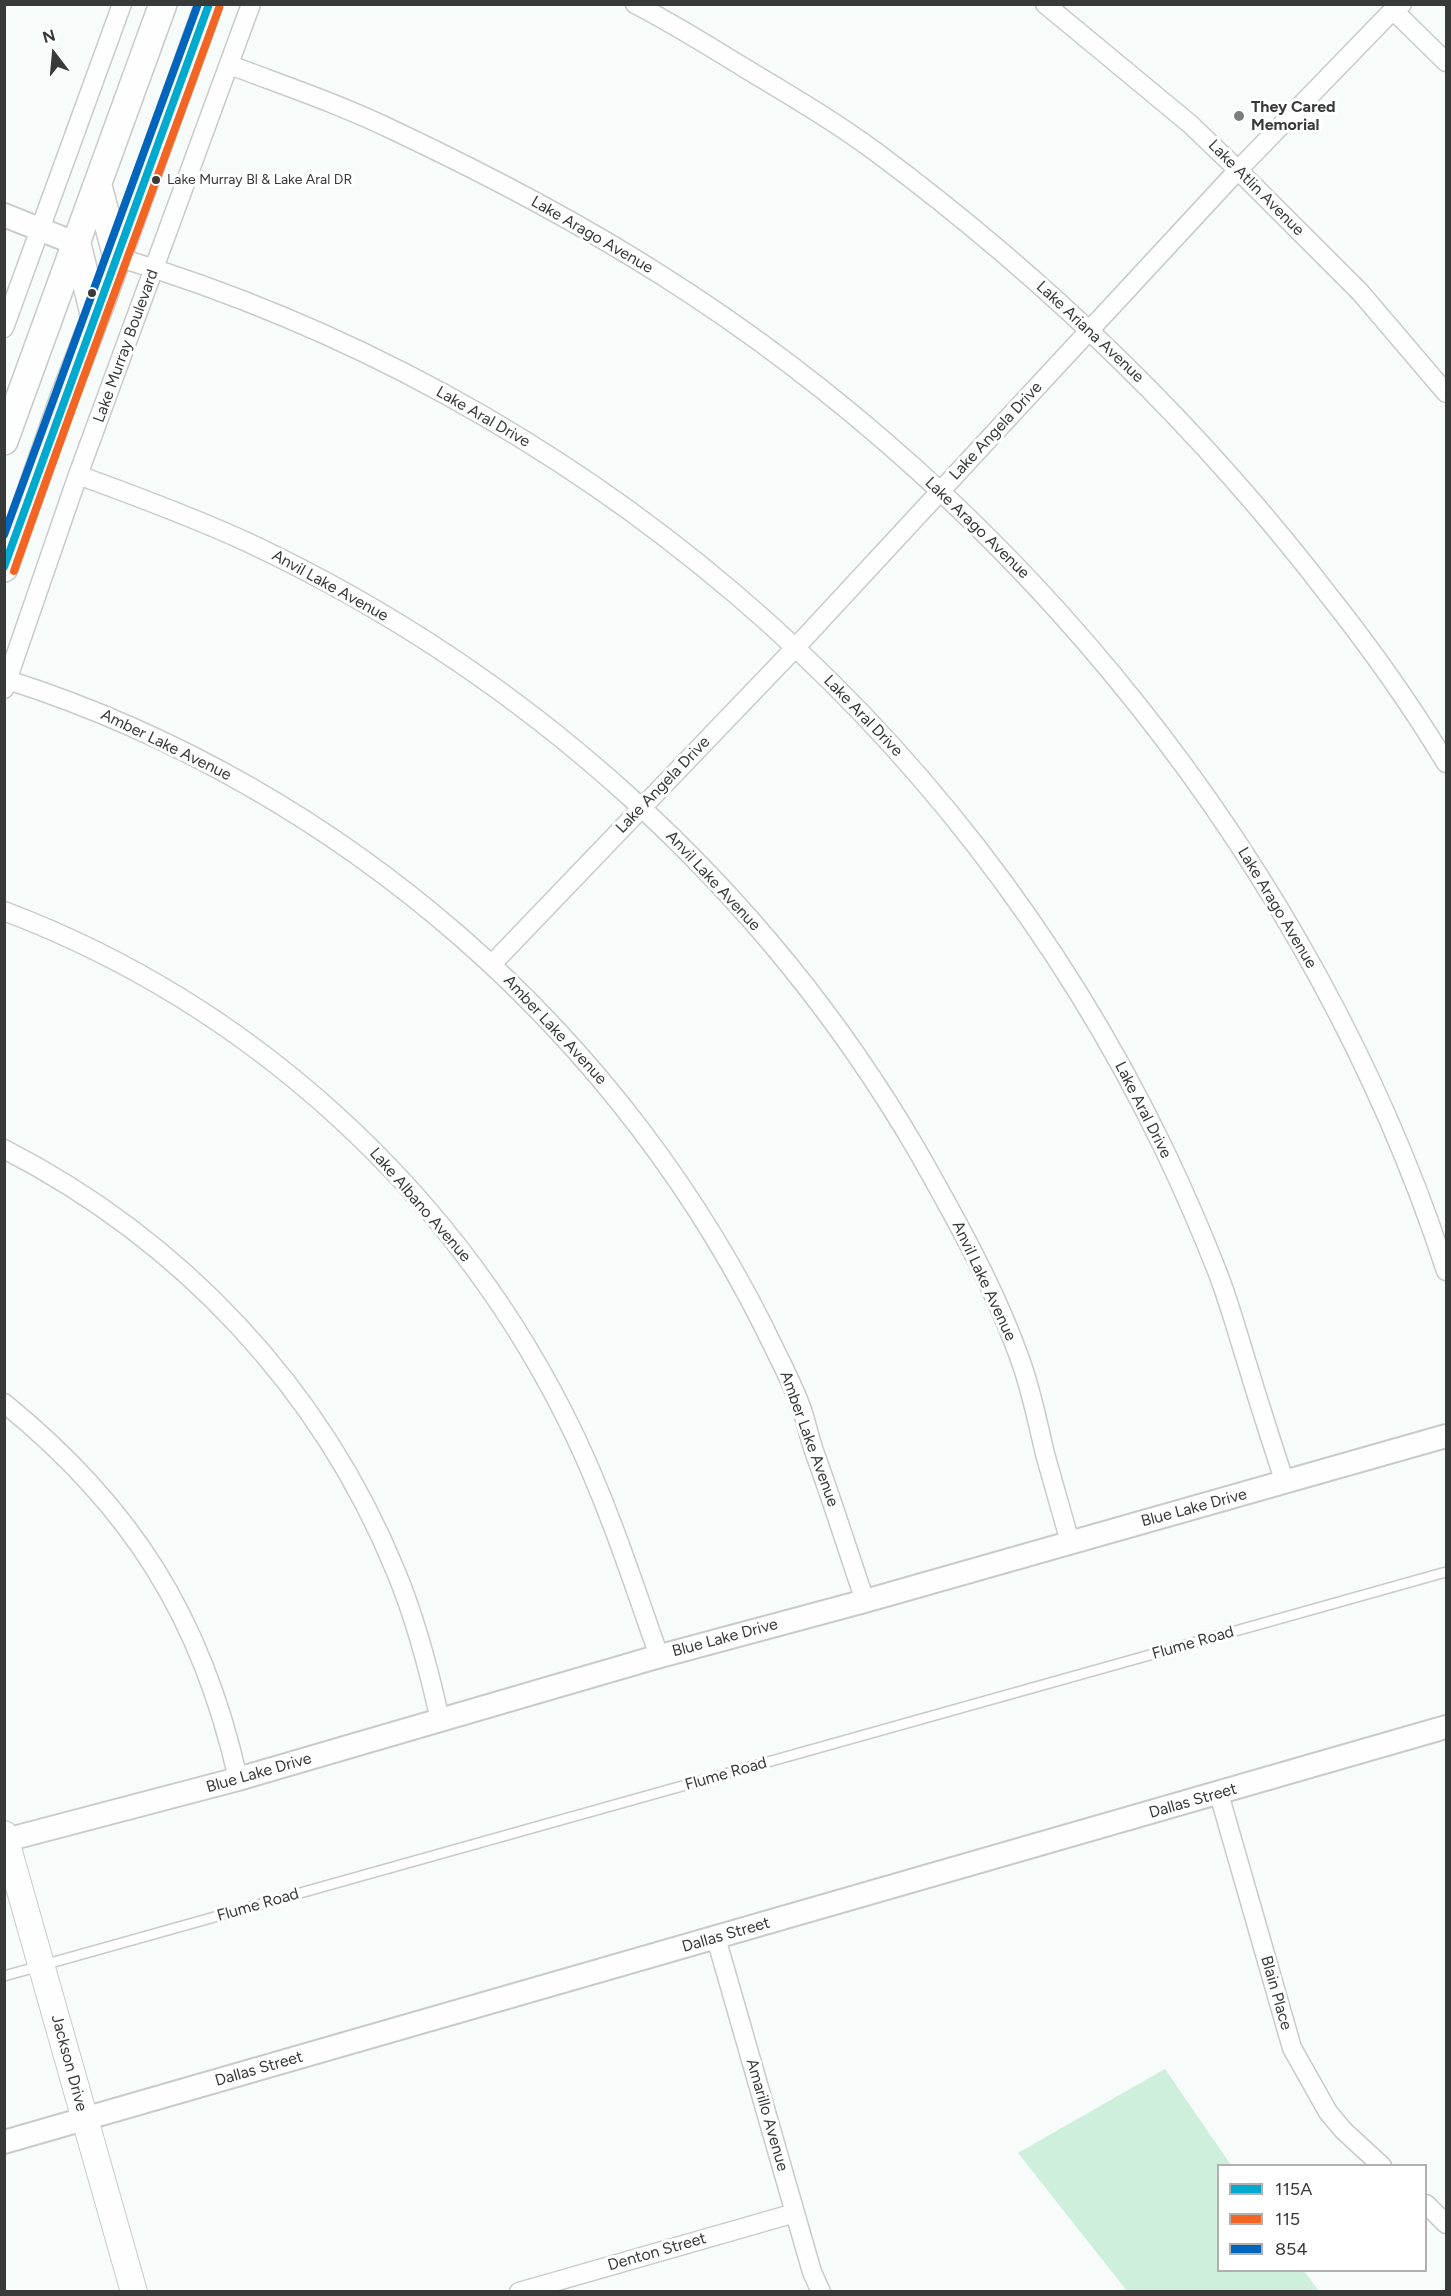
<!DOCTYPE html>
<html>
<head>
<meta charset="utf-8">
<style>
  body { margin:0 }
  #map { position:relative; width:1451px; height:2296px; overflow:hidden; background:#f7fbf9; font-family:Figtree,sans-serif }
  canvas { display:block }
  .frame { position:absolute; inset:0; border:6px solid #373a38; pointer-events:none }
  .legend { position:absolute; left:1217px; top:2164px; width:210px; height:108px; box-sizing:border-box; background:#fff; border:2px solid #afb0af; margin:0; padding:8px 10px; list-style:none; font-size:18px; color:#373a38 }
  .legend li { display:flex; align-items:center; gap:12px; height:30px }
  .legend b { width:30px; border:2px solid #afb0af }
  .north { position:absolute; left:24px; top:24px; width:60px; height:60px; -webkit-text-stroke:4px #fff; paint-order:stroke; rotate:344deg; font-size:16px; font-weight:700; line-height:24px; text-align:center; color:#373a38 }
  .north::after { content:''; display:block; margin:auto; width:21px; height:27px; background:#373a38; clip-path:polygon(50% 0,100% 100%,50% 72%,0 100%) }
</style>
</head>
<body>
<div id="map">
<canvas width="1451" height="2296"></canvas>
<div class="frame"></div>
<ul class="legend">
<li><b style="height:8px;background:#00a9ce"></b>115A</li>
<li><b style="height:8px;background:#f26522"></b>115</li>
<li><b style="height:8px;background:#0065bd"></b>854</li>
</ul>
<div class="north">N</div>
</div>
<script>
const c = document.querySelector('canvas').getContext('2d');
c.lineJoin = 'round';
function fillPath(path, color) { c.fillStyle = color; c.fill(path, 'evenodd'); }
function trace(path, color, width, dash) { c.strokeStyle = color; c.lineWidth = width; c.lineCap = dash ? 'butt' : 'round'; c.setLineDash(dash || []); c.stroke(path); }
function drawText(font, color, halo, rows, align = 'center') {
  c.font = font + ' Figtree,sans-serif'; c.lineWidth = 6; c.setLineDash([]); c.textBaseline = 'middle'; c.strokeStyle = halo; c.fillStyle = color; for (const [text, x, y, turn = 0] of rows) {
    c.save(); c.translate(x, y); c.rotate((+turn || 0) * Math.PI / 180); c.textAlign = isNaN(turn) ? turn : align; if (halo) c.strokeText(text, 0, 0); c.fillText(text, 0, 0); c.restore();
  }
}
const green = new Path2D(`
  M1165,2069l66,96 -13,1v104l86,1 15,20h-192l-109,-138z`);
const service = new Path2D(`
  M4,1976l1442,-404`);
const minor = new Path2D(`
  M635,4c37,19 72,41 108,63 45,27 91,54 133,85 172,128 323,274 454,445 42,53 81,108 116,166
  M1045,4l145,120 48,46 122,122 86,101
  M1393,10l53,52
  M230,65c55,21 112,40 165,66 91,43 181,90 266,144 359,227 653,591 785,996
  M117,257c458,138 839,461 1047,892 19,40 37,81 53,122 13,33 22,68 33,102 11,37 23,73 35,110
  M4,328l118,-324
  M78,475c58,21 115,42 171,68 277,130 515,344 669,609 38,67 79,140 104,213 10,29 16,59 23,89 8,29 17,59 25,88
  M8,680c334,107 618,355 768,672 9,18 18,36 25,55 5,14 8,29 13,44 18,49 34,100 51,150
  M4,689l74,-214 173,-471
  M4,911c248,94 455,283 570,523 34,71 59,148 85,222
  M492,964l304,-317 442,-477 155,-160 9,-6
  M4,1149c177,91 317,239 392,423 20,48 33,98 44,148
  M4,1403c128,104 198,215 234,376
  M1219,1794l73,254 36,64 15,18 39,36
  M716,1938l96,334 9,20
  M1426,2204l20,20
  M519,2292l276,-79`);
const tertiary = new Path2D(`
  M4,215l73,29
  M6,1840l232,-61 415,-121 212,-57 581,-165
  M4,2142l1442,-415`);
const secondary = new Path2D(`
  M4,1834l130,458`);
const primary = new Path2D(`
  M98,186l19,71
  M77,244l18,74
  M4,441l159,-437
  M4,568l61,-173 37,-95 107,-296`);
const bus1 = new Path2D(`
  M4,567c67,-188 137,-375 205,-563`);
const bus2 = new Path2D(`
  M14,571c66,-188 137,-375 205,-563`);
const bus3 = new Path2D(`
  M4,535l194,-531`);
const markers = [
  [1239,116,6,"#7a7e7c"],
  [156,180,5,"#373a38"],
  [92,293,5,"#373a38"]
];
const busNames = [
  ["Lake Murray Bl & Lake Aral DR",167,180]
];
const poiNames = [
  ["They Cared",1251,107],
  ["Memorial",1251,125]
];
const streetNames = [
  ["Lake Atlin Avenue",1256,188,45],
  ["Lake Arago Avenue",592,235,30],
  ["Lake Ariana Avenue",1090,332,43],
  ["Lake Murray Boulevard",126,346,-70],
  ["Lake Aral Drive",483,417,30],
  ["Lake Angela Drive",996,431,-47],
  ["Lake Arago Avenue",977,528,44],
  ["Anvil Lake Avenue",330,586,29],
  ["Lake Aral Drive",863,716,46],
  ["Amber Lake Avenue",166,745,26],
  ["Lake Angela Drive",663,785,-46],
  ["Anvil Lake Avenue",713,881,47],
  ["Lake Arago Avenue",1277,908,59],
  ["Amber Lake Avenue",555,1030,47],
  ["Lake Aral Drive",1143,1110,63],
  ["Lake Albano Avenue",420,1205,49],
  ["Anvil Lake Avenue",984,1281,65],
  ["Amber Lake Avenue",809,1439,70],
  ["Blue Lake Drive",1194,1508,-15],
  ["Blue Lake Drive",725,1638,-15],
  ["Flume Road",1193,1643,-16],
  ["Blue Lake Drive",259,1773,-16],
  ["Flume Road",726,1774,-16],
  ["Dallas Street",1193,1801,-16],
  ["Flume Road",258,1905,-16],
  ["Dallas Street",726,1935,-16],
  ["Blain Place",1276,1993,74],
  ["Jackson Drive",69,2063,75],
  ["Dallas Street",259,2069,-16],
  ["Amarillo Avenue",767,2115,74],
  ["Denton Street",657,2252,-16]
];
fillPath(green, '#ceefdb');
trace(service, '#c8cbca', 12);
trace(minor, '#c8cbca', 21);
trace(tertiary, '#c8cbca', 26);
trace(secondary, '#c8cbca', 28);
trace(primary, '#c8cbca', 30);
trace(service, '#fefefe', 9);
trace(minor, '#fefefe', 18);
trace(tertiary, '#fefefe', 22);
trace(secondary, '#fefefe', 26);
trace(primary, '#fefefe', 27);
trace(bus1, '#00a9ce', 8);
trace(bus2, '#f26522', 8);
trace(bus3, '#0065bd', 8);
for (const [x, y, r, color] of markers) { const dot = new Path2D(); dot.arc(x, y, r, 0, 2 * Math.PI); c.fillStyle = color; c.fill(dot); trace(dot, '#fff', 2); }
drawText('14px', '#373a38', '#fff', busNames, 'left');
drawText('bold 16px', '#373a38', '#fff', poiNames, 'left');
drawText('16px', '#373a38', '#fff', streetNames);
</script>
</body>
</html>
